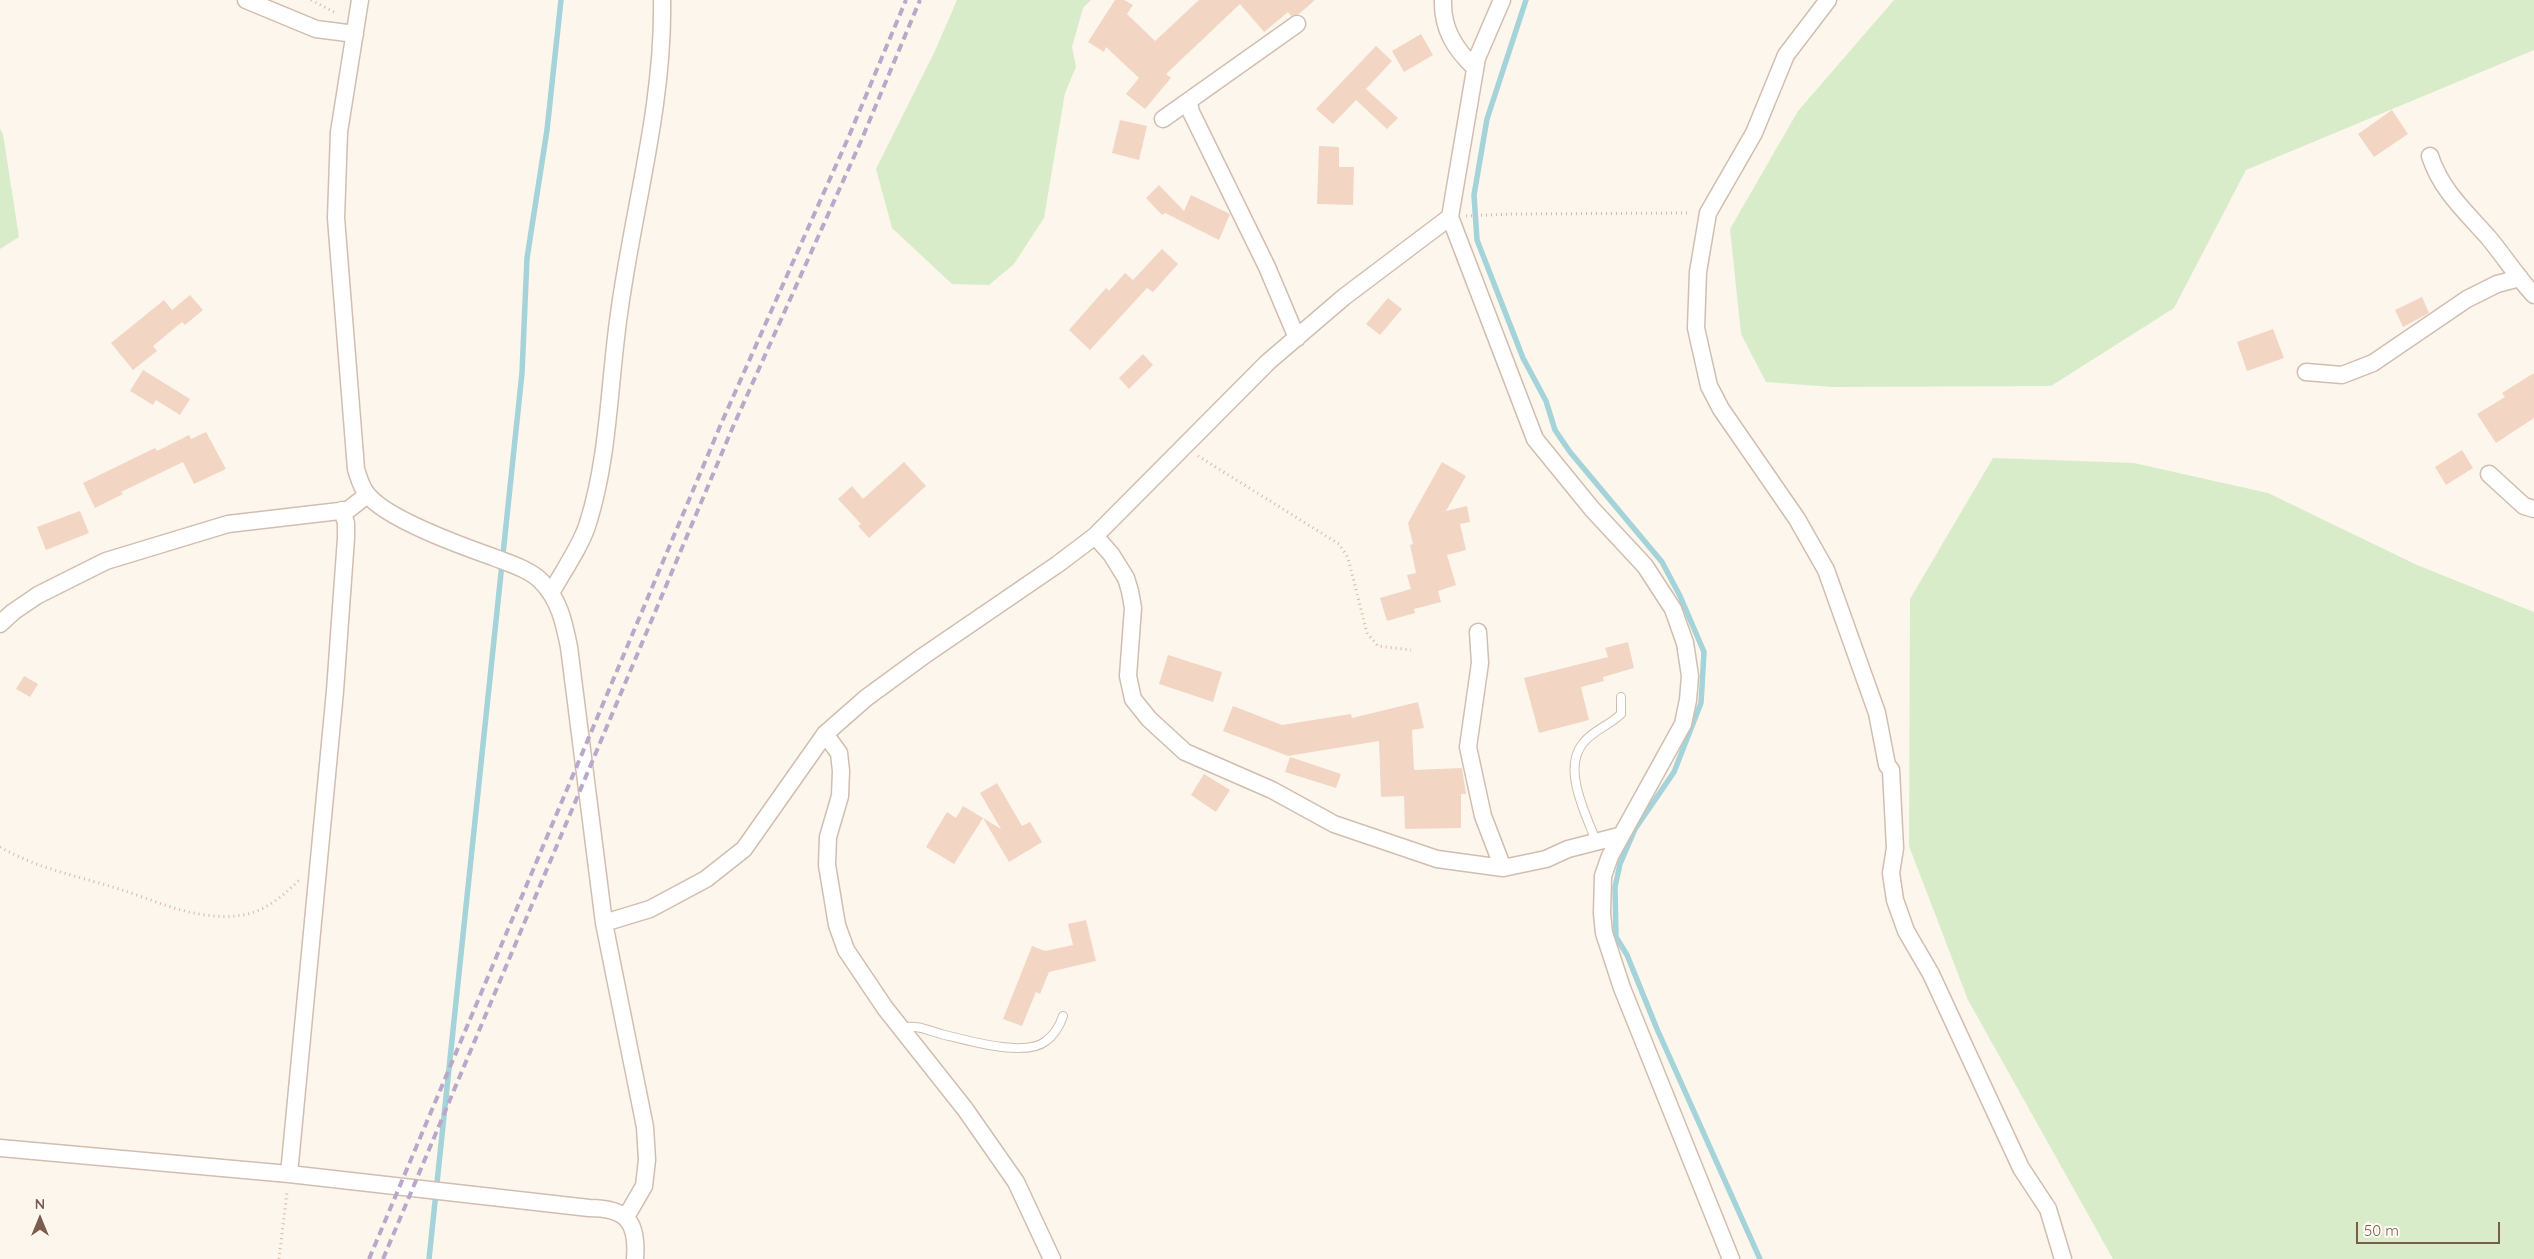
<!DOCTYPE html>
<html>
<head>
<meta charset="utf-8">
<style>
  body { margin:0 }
  #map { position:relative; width:2534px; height:1259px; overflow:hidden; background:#fdf6ec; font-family:Quicksand,sans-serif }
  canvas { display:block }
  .north { position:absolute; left:15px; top:1194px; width:50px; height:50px; -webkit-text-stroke:4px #fffaf3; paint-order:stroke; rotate:0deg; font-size:14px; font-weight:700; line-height:20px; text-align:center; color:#7a5c4d }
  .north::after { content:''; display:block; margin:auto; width:18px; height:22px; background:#7a5c4d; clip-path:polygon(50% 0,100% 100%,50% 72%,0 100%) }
  .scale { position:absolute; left:2356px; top:1222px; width:144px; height:22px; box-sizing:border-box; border:2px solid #7a5c4d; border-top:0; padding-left:6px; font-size:15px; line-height:18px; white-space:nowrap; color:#7a5c4d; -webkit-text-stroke:4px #fffaf3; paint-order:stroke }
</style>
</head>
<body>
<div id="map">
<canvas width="2534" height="1259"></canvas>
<div class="north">N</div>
<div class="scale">50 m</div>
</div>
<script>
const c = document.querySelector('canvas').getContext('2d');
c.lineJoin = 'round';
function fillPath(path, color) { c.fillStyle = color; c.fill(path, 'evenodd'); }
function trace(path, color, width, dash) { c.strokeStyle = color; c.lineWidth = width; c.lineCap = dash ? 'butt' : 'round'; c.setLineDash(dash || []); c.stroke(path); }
const green = new Path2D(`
  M957,0h134l-8,8 -11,39 4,20 -11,26 -21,125 -30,46 -25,21 -37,-1 -60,-56 -16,-59 58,-116z
  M1894,0h640v50l-288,120 -72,138 -123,78 -219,1 -66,-5 -25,-48 -11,-105 68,-118z
  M0,129l3,5 16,103 -19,12z
  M1993,458l141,5 134,30 149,72 117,47v647h-421l-145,-259 -59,-154 1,-247z`);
const stream = new Path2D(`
  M1526,0l-39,119 -13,76 3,45 46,118 23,43 9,29 15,22 92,110 18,34 24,56 -3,51 -27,69 -39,57 -15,35 -5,23 1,50 11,18 30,74 103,230
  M429,1259l93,-886 5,-115 20,-128 14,-130`);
const building = new Path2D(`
  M1115,0h9l9,5 -6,9 28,27 44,-41h116l-16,14 -8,2 -3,-4 -24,20 -24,-28 -74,70 5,4 -26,31 -19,-15 13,-16 -33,-31 -2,5 -16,-10z
  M1421,34l12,21 -29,17 -12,-21z
  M1376,46l16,15 -26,28 32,29 -11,11 -31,-29 -23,24 -17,-15z
  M2392,110l16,24 -34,23 -16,-23z
  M1120,120l27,6 -8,34 -27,-7z
  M1319,146l20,1v20h15l-1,38 -36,-1z
  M1159,185l25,26 7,-16 39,19 -11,26 -54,-27 -3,2 -16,-17z
  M1162,249l16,15 -25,28 -6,-4 -57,62 -21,-20 37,-42 3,3 16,-18 8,7z
  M190,295l13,15 -18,15 -3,-3 -29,24 4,5 -24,19 -22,-27 53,-43 8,10z
  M2422,297l7,16 -26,14 -8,-17z
  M1388,298l14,11 -22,26 -14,-11z
  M2273,329l11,29 -37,13 -10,-29z
  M1143,354l10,11 -24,24 -10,-11z
  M143,370l47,29 -10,16 -24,-15 -3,5 -23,-14z
  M2534,373v45l-38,25 -19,-29 28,-17 -3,-4z
  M206,432l20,37 -32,15 -11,-22 -62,30 2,2 -28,14 -12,-25 72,-35 2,3 32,-16 2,4z
  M2462,450l11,18 -27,17 -11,-18z
  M904,462l22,24 -57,52 -11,-12 3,-2 -23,-25 14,-13 11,13z
  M1442,462l24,14 -20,35 21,-5 3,16 -10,2 6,26 -19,5 9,30 -18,6 3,11 -27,7 1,4 -28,8 -7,-23 31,-9 -4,-14 9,-2 -6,-28 3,-1 -5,-21z
  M80,511l9,22 -43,17 -9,-23z
  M1628,642l6,26 -31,9 1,4 -23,6 8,33 -50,13 -15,-55 84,-21 -3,-9z
  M1168,655l54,17 -9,30 -54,-18z
  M24,676l14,8 -8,13 -14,-8z
  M1418,702l6,26 -12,2 2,40 48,-2 4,26h-5v34l-56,1 -1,-33 -23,1 -2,-56 -91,15 -65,-25 10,-25 49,19 69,-11 1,4z
  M1290,757l51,17 -5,14 -51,-16z
  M1204,774l26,16 -14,22 -25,-17z
  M997,783l25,43 8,-4 12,20 -33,20 -26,-44 18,11 -21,-36z
  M963,806l20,12 -29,46 -28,-17 21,-35 9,6z
  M1086,920l10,41 -47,11 -9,22 -4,-2 -14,34 -19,-7 29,-73 13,5 28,-6 -5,-21z`);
const path = new Path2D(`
  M311,0l25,13
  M1466,216l45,-2 179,-1
  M1198,456l141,88 9,14 19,75 11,13 33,4
  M0,847c41,23 75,28 119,42 40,13 85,35 129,25 20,-5 37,-20 51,-34
  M279,1259l8,-67`);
const lane = new Path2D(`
  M1596,841c-10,-27 -35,-73 -12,-99 10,-12 26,-17 37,-28v-17
  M901,1028c15,-4 26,2 40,6 25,6 84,24 105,7 8,-6 14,-16 17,-25`);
const street = new Path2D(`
  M246,0l70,29 39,5
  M360,0l-21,132 -3,86 20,251c3,9 5,18 11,25 19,25 95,52 126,63 15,6 36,12 48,24 18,18 23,41 28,66l35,276 41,204 2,33 -3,26 -18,31
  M1443,0c-1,29 12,49 32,68
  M1502,0l-25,58 -27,159 85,222 57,70 53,57 28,43 12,34 5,33 -2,24 -5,24 -73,132 -7,20 -1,37 2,20 18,55 109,271
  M1828,0l-42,55 -32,78 -46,80 -10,59 -2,56 13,58 12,23 76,110 29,51 51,143 10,52 4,5 4,78 -4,25 4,27 11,31 25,43 90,194 27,41 15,50
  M1189,102l2,10 76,155 30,71
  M1163,119l134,-95
  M2430,156c11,34 35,55 58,81 16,19 29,40 46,58
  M2306,372l36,3 31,-12 94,-64 30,-15 23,-6
  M2489,474l35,32 10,3
  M1095,536l16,18 15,24 4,13 3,17 -5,68 5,23 16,20 36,33 87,38 62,34 103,35 66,9 43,-9 22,-10 51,-13
  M551,593c11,-20 31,-49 37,-70 21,-66 21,-140 31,-209 14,-105 45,-208 43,-314
  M0,624l13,-12 25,-17 68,-34 122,-37 120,-14 19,-15
  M1478,632l2,31 -12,84 15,69 20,52
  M825,734l14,19 2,18 -1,25 -12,41 -1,28 10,60 9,25 39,58 80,101 51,73 36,77
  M604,923l46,-14 56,-30 38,-30 81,-115 41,-36 56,-41 136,-93 37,-28 173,-174 76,-65 106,-80
  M0,1148l289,26 300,34c38,0 49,14 46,51
  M289,1174l46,-483 11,-153v-15l-4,-13`);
const rail = new Path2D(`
  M369,1259l352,-835 128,-288 57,-136
  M383,1259l349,-830 129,-288 59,-141`);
fillPath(green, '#d8ecc9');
trace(stream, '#a5d3da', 5.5);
fillPath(building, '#f3d5c3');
trace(lane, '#d1beb0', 10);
trace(street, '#d1beb0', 19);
trace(path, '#d9b8a5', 3, [1, 4]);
trace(lane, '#fff', 8);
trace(street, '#fff', 16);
trace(rail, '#b9a8c9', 4, [8, 5]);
</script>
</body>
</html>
